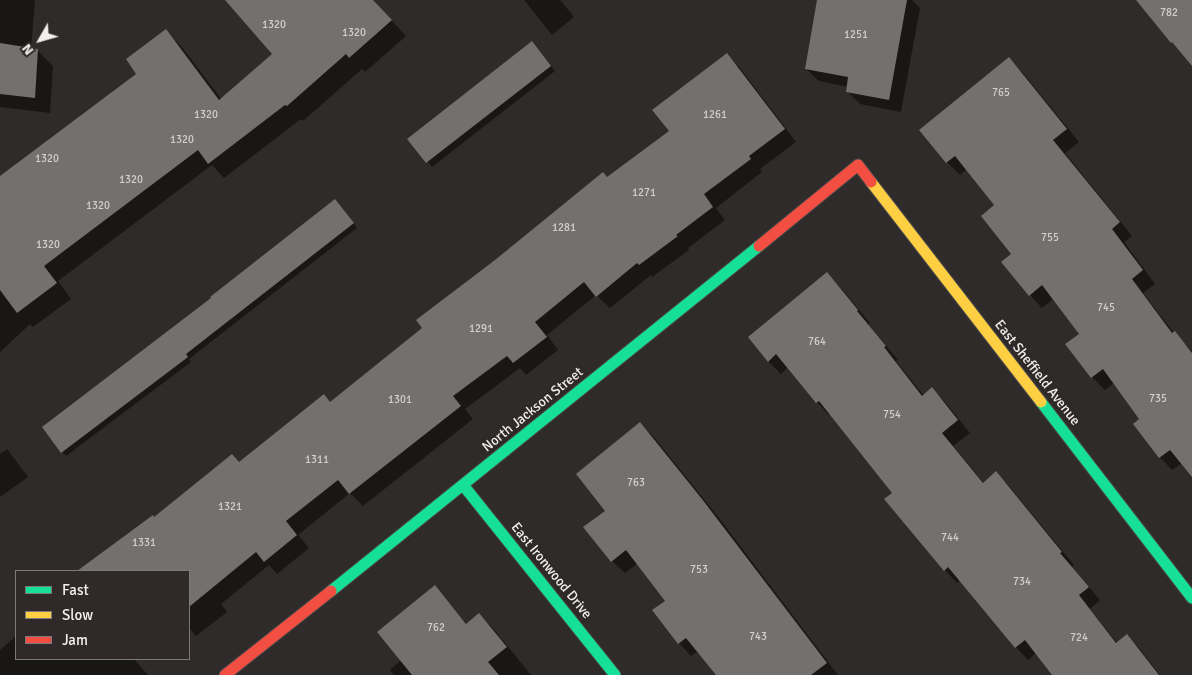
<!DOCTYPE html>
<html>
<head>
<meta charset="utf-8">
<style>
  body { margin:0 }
  #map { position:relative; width:1192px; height:675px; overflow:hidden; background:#2e2b2a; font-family:Signika,sans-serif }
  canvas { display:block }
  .legend { position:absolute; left:15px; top:570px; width:175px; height:90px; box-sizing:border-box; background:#2f2a29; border:1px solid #7d7978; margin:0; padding:6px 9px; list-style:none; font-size:15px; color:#f2efee }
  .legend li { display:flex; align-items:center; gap:10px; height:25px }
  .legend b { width:25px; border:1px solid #7d7978 }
  .north { position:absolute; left:15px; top:15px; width:50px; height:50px; -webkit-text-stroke:4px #2f2a29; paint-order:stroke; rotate:232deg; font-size:14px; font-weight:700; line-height:20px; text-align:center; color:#f2efee }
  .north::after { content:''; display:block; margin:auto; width:18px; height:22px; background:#f2efee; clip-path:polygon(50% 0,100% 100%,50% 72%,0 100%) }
</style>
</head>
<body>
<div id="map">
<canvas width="1192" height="675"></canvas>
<ul class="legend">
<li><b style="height:6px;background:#16e098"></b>Fast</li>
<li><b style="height:6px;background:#ffcf43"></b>Slow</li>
<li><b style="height:6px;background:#f24e42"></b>Jam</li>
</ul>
<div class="north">N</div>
</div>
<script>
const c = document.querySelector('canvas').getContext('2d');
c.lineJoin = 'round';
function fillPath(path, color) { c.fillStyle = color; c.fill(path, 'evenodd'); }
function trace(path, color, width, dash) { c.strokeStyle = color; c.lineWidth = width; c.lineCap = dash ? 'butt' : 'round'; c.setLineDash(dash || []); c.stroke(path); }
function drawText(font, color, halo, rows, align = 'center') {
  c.font = font + ' Signika,sans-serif'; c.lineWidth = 5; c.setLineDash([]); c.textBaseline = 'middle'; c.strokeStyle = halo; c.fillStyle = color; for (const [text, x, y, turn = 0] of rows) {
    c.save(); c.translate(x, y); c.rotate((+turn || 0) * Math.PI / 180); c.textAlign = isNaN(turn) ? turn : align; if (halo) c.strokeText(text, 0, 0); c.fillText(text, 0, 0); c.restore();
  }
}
const shadow = new Path2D(`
  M0,0h35l-4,49 6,1 16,16 -3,47 -50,-6z
  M226,0h147l33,36 -41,36 -3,-3 -59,52 -2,-2 -77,59 -12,-13 -154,116 13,18 -38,28 -3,-3 -30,28v-174l138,-104 28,-43 15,15 41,54 52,-45z
  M524,0h36l14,17 -22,18z
  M818,0h94l8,8 -19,104 -41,-8 -13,-13 1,-4 -29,-6 -13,-12z
  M532,43l23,28 -123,96 -23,-28z
  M727,55l13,13 56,74 -36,27 2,3 -46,36 9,12 -37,28 1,2 -37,27 -1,-2 -41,33 -14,-13 -49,40 11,15 -32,25 -6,-7 -55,41 8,10 -110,87 -13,-13 -52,42 11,13 -32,26 -8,-9 -48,39 6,8 -31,24 -7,-8v-57h-108l73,-52 177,-116 277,-225 62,-46z
  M1009,59l13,13 57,70 -14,11 67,83 -8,6 31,42 -12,9 31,40 18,18v124l-10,-12 -10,7 -12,-13 -19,-38 -27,-36 -9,7 -13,-13 -25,-33 13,-10 -27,-35 -11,9 -12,-13 -17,-41 -17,-49 -29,-36 -7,6 -13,-13 -26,-32z
  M339,205l18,23 -168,131 2,3 -125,94 -4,-4z
  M827,274l13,13 30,36 -2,1 30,36 -2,1 28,35 8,-7 13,13 25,31 -17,13 31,37 12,-10 13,13 65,79 -2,2 28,33 -10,9 27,34 10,-7 12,12 21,27h-106l-18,-22 -8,7 -12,-13 -56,-67 -3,3 -12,-13 -51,-77 -63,-79 -2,1 -12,-13 -29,-35 -7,7 -13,-13z
  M640,423l13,13 62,77 123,162h-121l-19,-24 -7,5 -12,-13 -12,-42 -29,-38 -13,10 -13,-12 -5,-50z
  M7,449l21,28 -28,20v-43z
  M435,587l32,37 12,-9 13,12 39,48h-137l-4,-5 11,-10z
  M16,636v23h118l14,16h-148v-25z`);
const building = new Path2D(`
  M225,0h148l19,20 -43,38 -3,-4 -59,52 -2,-1 -77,59 -10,-14 -154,116 13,17 -40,30 -17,-23v-114l136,-102 -10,-15 40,-30 53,71 53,-46z
  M817,0h90l-18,100 -43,-8 2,-15 -43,-8z
  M1136,0h56v66l-20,-24 -1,1z
  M532,41l19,25 -125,97 -19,-24z
  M0,43l38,6 -3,49 -35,-4z
  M727,53l58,76 -36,27 2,3 -47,35 9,13 -37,28 2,1 -39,29 -2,-2 -41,34 -12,-15 -49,40 12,15 -34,26 -6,-7 -54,40 8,10 -112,88 -11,-14 -52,41 11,14 -33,27 -8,-10 -67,55v-36h-112l76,-56 1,2 78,-63 7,8 85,-68 6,8 92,-74 -6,-8 79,-60 108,-88 4,5 62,-46 -17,-21z
  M1009,57l58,72 -14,11 67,82 -8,7 31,41 -11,9 40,54 3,-2 17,22v124l-22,-27 -11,8 -26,-34 6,-5 -36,-50 -12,9 -26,-34 14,-10 -37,-49 -13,11 -28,-34 10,-8 -30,-38 13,-11 -39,-49 -9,7 -27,-33z
  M335,199l19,24 -168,131 2,3 -127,96 -19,-26 169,-129 -1,-1z
  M827,272l31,38 -1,1 29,35 -2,1 38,49 10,-9 26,33 -16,13 41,50 13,-12 66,81 -2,1 29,34 -10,8 37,48 11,-9 32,41h-107l-27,-35 -10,8 -67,-81 -4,4 -60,-72 8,-6 -73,-92 -3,2 -40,-49 -8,8 -20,-25z
  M640,422l62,77 125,164 -16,12h-95l-30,-37 -8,6 -26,-34 13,-9 -39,-51 -15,12 -28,-35 22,-16 -29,-37z
  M435,585l31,39 13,-11 28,34 -19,15 11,13h-87l-35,-43z`);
const fast = new Path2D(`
  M1041,402l151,196
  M463,485l152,190
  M331,591l428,-345`);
const slow = new Path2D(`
  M871,182l170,220`);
const jam = new Path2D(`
  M759,246l99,-81 13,17
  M225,675l106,-84`);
const numberNames = [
  ["782",1169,13],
  ["1320",274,25],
  ["1320",354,33],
  ["1251",856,35],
  ["765",1001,93],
  ["1320",206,115],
  ["1261",715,115],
  ["1320",182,140],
  ["1320",47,159],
  ["1320",131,180],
  ["1271",644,193],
  ["1320",98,206],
  ["1281",564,228],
  ["755",1050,238],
  ["1320",48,245],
  ["745",1106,308],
  ["1291",481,329],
  ["764",817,342],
  ["735",1158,399],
  ["1301",400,400],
  ["754",892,415],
  ["1311",317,460],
  ["763",636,483],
  ["1321",230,507],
  ["744",950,538],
  ["1331",144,543],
  ["753",699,570],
  ["734",1022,582],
  ["762",436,628],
  ["743",758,637],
  ["724",1079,638]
];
const streetNames = [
  ["East Sheffield Avenue",1037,373,52],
  ["North Jackson Street",533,410,-39],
  ["East Ironwood Drive",551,571,51]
];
fillPath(shadow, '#0007');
fillPath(building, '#737070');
trace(fast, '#4a4848', 13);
trace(slow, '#4a4848', 13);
trace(jam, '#4a4848', 13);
trace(fast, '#16e098', 11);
trace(slow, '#ffcf43', 11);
trace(jam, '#f24e42', 11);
drawText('11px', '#d2cfce', null, numberNames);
drawText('14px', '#f2efee', '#2f2a29', streetNames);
</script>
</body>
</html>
